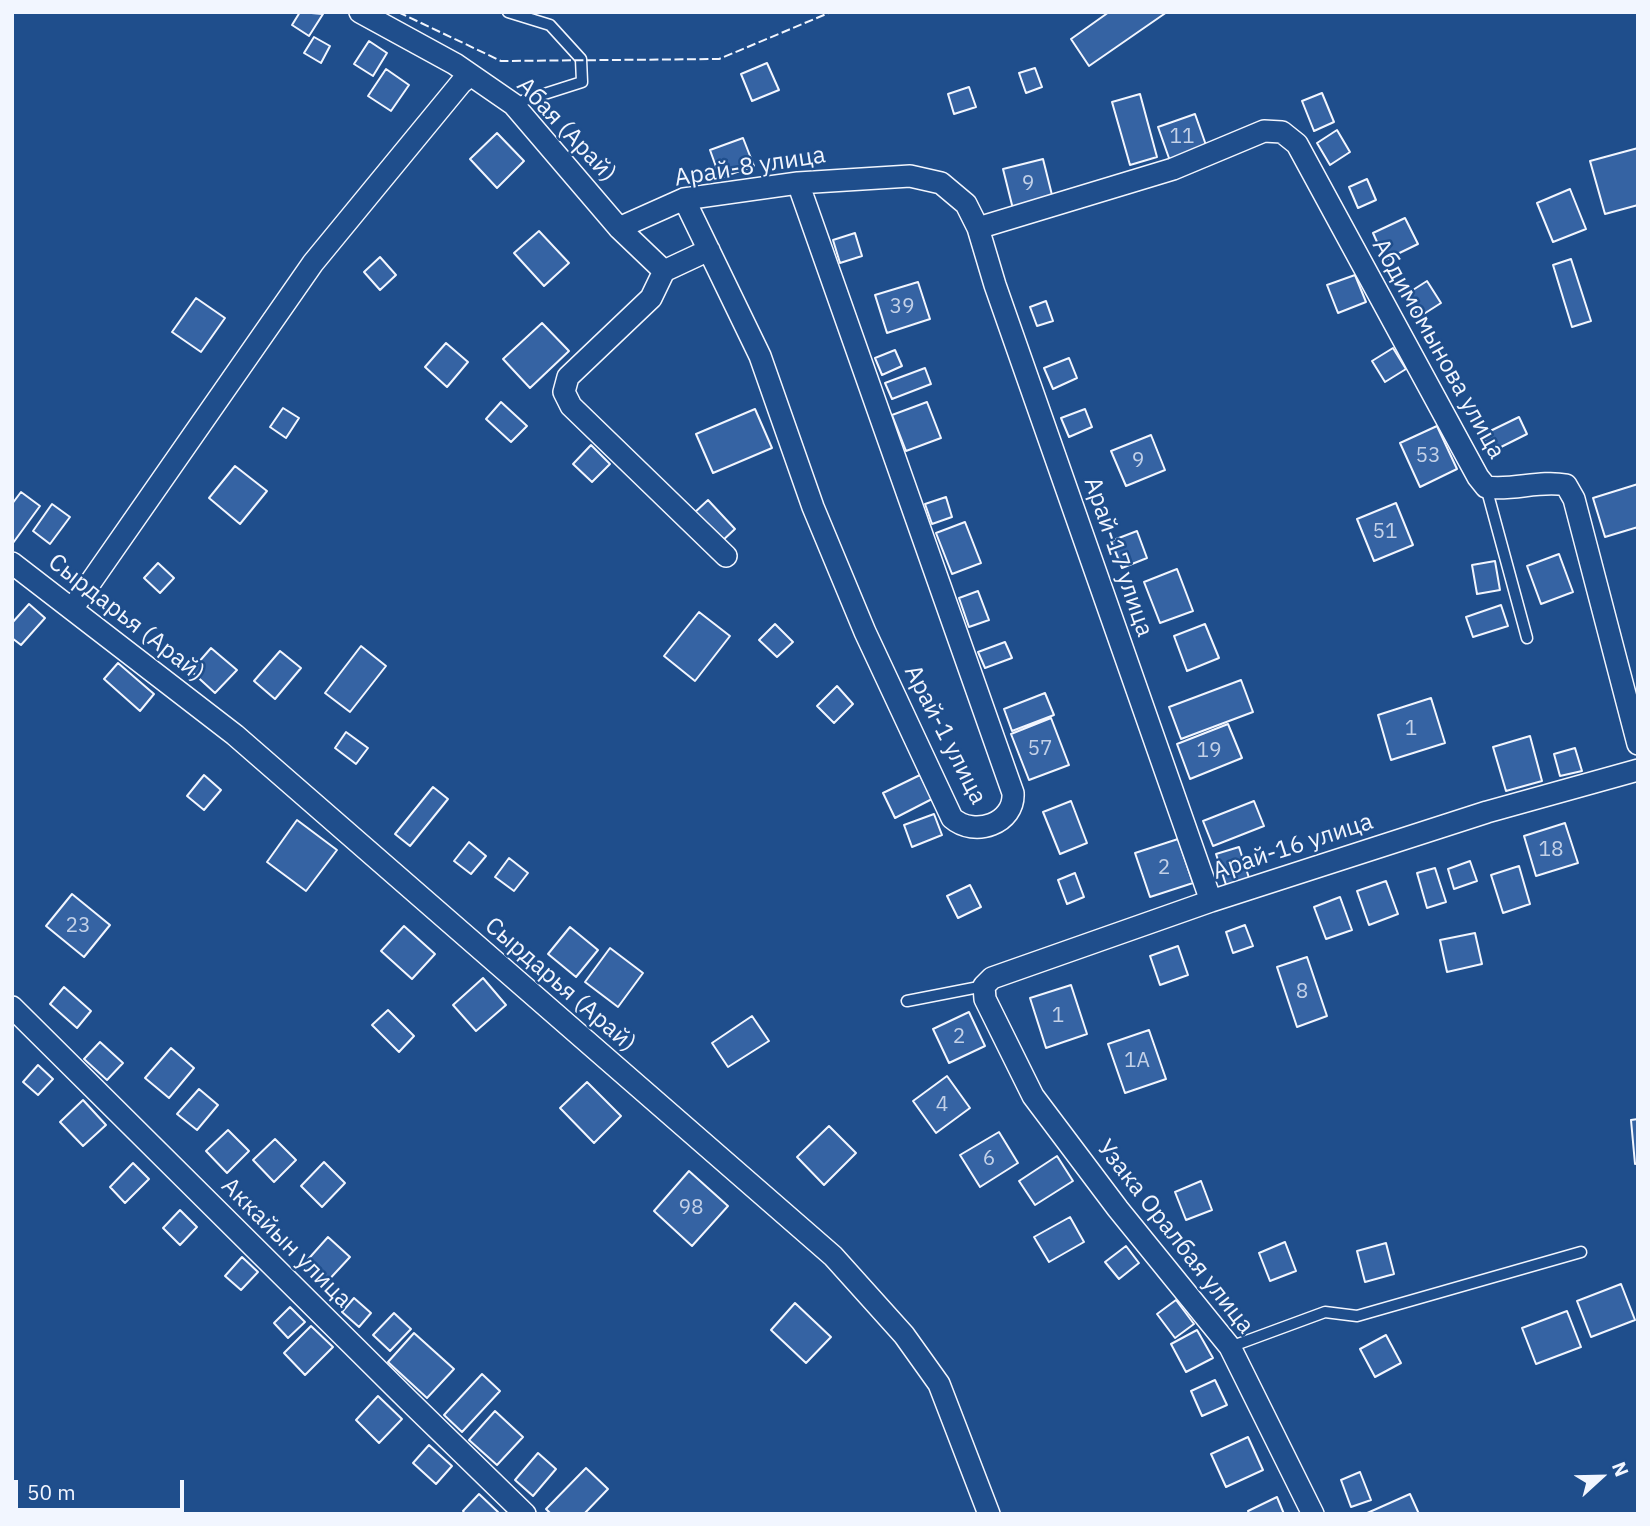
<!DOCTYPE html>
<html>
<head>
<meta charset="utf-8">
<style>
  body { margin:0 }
  #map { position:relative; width:1650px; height:1526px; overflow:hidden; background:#1f4e8c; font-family:"IBM Plex Sans",sans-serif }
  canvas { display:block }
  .frame { position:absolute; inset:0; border:14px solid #f2f6ff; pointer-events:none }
  .north { position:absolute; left:1566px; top:1442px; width:70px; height:70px; -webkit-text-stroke:5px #1f4e8c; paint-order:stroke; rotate:68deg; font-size:19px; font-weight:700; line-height:28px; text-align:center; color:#f2f6ff }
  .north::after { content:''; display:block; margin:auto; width:24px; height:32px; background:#f2f6ff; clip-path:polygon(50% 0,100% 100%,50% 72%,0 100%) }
  .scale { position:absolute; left:14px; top:1480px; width:170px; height:32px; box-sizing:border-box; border:4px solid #f2f6ff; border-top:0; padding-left:9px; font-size:21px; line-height:24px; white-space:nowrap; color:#f2f6ff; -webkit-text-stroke:5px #1f4e8c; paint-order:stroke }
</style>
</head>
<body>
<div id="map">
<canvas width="1650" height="1526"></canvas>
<div class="frame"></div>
<div class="north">N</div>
<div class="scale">50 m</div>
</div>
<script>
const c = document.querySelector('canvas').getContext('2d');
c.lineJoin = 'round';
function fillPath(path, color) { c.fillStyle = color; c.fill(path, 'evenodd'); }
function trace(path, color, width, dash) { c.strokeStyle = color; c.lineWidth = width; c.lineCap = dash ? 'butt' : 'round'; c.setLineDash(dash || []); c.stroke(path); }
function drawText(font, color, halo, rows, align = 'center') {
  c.font = font + ' "IBM Plex Sans",sans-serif'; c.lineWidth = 5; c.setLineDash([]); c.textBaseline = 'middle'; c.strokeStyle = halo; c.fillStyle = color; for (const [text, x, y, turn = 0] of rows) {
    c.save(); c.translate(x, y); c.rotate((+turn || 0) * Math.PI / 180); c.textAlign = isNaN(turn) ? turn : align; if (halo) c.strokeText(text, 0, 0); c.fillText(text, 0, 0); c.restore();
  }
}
const building = new Path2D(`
  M300,12l23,2 -14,22 -17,-11z
  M1109,12h58l-78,54 -18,-27z
  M314,37l16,9 -9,17 -17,-10z
  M369,41l18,12 -14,23 -19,-12z
  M767,63l12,27 -27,11 -11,-27z
  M1035,68l7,19 -16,6 -7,-20z
  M386,69l23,16 -18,26 -23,-15z
  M969,87l7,20 -22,7 -6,-20z
  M1322,93l12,29 -20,9 -12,-30z
  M1140,94l17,63 -27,8 -18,-63z
  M1195,114l12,34 -37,13 -12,-34z
  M1337,130l13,22 -20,13 -13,-22z
  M497,133l27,28 -27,27 -27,-29z
  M743,138l11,28 -34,12 -10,-28z
  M1638,148v57l-33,9 -15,-53z
  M1043,159l10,40 -40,10 -10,-40z
  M1367,179l9,21 -18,8 -9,-21z
  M1570,189l16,40 -33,13 -16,-39z
  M1405,218l13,26 -33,16 -12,-27z
  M539,231l30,32 -25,23 -30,-33z
  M855,233l7,23 -22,7 -7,-23z
  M380,257l16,18 -16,15 -16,-18z
  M1571,259l20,62 -19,6 -19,-62z
  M1355,275l11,27 -28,11 -11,-28z
  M1427,281l14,22 -22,14 -14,-22z
  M918,282l12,37 -43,14 -12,-38z
  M196,298l29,20 -24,34 -29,-20z
  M1046,301l7,20 -16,5 -7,-19z
  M542,323l27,28 -39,37 -27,-29z
  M446,343l22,19 -21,25 -22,-20z
  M1393,348l13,21 -21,13 -13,-21z
  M895,350l7,16 -20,9 -7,-17z
  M1069,358l8,20 -24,11 -9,-21z
  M925,368l6,16 -39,15 -7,-16z
  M501,402l26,24 -16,16 -25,-23z
  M927,402l14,36 -35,13 -14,-36z
  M283,408l16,10 -13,20 -16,-11z
  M755,409l17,39 -59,25 -17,-39z
  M1085,409l7,18 -23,10 -8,-19z
  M1519,417l8,17 -36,18 -9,-17z
  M1437,426l20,43 -37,18 -20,-44z
  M1151,435l14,35 -39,16 -15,-35z
  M591,445l19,19 -18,18 -19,-18z
  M235,466l32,25 -27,33 -31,-26z
  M1638,484v43l-33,10 -12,-39z
  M21,492l19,14 -27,37 -1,-39z
  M946,497l6,20 -20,7 -7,-20z
  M708,500l27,29 -14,13 -28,-28z
  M1396,503l17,42 -39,16 -17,-42z
  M52,504l18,13 -20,27 -17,-13z
  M965,522l16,41 -29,11 -16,-41z
  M1137,531l10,27 -25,10 -11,-27z
  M1559,554l14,38 -32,12 -14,-38z
  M1495,561l5,29 -23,4 -5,-29z
  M158,563l16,15 -14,15 -16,-15z
  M1177,569l16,42 -33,12 -16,-41z
  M978,591l11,29 -20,7 -10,-29z
  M29,604l16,14 -24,27 -9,-7v-15z
  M1501,605l7,21 -35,11 -7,-20z
  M699,612l31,24 -35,45 -31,-25z
  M775,624l18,18 -16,15 -18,-17z
  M1205,624l14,34 -32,13 -13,-35z
  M1005,642l7,16 -27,10 -7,-16z
  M361,646l25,20 -36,46 -25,-19z
  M211,648l26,22 -22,23 -24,-22z
  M280,651l21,17 -26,31 -21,-18z
  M118,663l36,31 -14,17 -36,-32z
  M1241,680l12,32 -72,27 -12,-32z
  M837,686l16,18 -19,19 -17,-17z
  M1045,693l9,22 -42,16 -8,-22z
  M1431,698l14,45 -54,17 -13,-45z
  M1051,718l18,47 -40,15 -18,-46z
  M1228,724l14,34 -52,21 -13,-35z
  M346,732l22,16 -12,16 -21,-16z
  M1530,736l12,45 -36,10 -13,-44z
  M1575,748l7,23 -22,5 -6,-22z
  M204,775l17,15 -17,20 -17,-14z
  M920,775l12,24 -37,19 -12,-25z
  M433,787l15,12 -38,47 -15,-12z
  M1071,801l16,42 -27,11 -17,-42z
  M1254,801l10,25 -51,20 -10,-25z
  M934,814l8,21 -30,12 -8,-22z
  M297,820l40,30 -31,41 -39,-29z
  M1565,823l13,40 -42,13 -12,-40z
  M1178,839l15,44 -43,14 -15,-44z
  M469,842l17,14 -15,18 -17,-13z
  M1239,847l11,34 -23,7 -11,-34z
  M509,858l19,15 -14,18 -19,-14z
  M1470,861l7,20 -23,8 -6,-20z
  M1519,866l11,38 -27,9 -12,-38z
  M1435,868l11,34 -19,6 -10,-35z
  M1075,873l9,24 -17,7 -9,-24z
  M1386,881l12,33 -29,11 -12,-34z
  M970,885l11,22 -23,11 -11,-22z
  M72,894l38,31 -26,32 -38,-31z
  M1340,897l12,33 -26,9 -12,-32z
  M1245,925l8,21 -20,7 -7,-21z
  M404,926l31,28 -23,25 -31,-28z
  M570,927l28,23 -22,27 -28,-23z
  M1475,933l7,31 -35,8 -7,-32z
  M1178,946l10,29 -28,10 -10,-29z
  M610,948l33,25 -25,34 -33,-25z
  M1307,957l20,59 -30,11 -20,-60z
  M483,978l23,27 -30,26 -23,-26z
  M1071,985l16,49 -41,14 -16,-50z
  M64,987l27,24 -14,17 -27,-24z
  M388,1010l26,26 -15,16 -27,-27z
  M969,1012l16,34 -36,17 -16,-34z
  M752,1016l17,25 -41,26 -16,-24z
  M1149,1030l17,49 -41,14 -17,-49z
  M100,1042l23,21 -16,17 -23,-21z
  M171,1048l23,20 -25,30 -24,-20z
  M38,1065l15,14 -15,16 -15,-13z
  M947,1076l23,32 -34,25 -23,-32z
  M587,1082l34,34 -27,27 -34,-35z
  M199,1089l19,16 -21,25 -20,-16z
  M83,1100l23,25 -23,21 -23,-24z
  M1638,1119v44l-3,1 -4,-44z
  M829,1126l27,27 -32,32 -27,-28z
  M228,1130l21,21 -22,22 -21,-22z
  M999,1132l19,31 -38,24 -20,-32z
  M275,1139l21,21 -22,22 -21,-22z
  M1057,1156l16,25 -38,24 -16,-24z
  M324,1162l21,21 -23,24 -21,-21z
  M133,1163l16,16 -24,24 -15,-16z
  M689,1171l39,35 -36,40 -38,-35z
  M1201,1181l11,29 -26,10 -11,-28z
  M180,1210l17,17 -17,18 -17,-17z
  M1070,1217l14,25 -35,20 -15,-25z
  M328,1237l22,20 -26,28 -21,-20z
  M1285,1242l11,29 -26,10 -11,-28z
  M1386,1243l8,31 -29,8 -8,-31z
  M1126,1246l13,17 -20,16 -14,-17z
  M242,1257l16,15 -17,18 -16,-14z
  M1621,1284l14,36 -44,17 -14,-36z
  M354,1298l17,15 -12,14 -17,-15z
  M1176,1300l18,24 -19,14 -18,-24z
  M795,1303l36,34 -25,26 -35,-33z
  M290,1307l15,15 -17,16 -14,-15z
  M1567,1311l14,36 -45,17 -14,-36z
  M394,1313l17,16 -21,22 -17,-16z
  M311,1326l22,21 -28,28 -21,-22z
  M1197,1330l16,28 -27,14 -15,-28z
  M414,1333l40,36 -27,29 -39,-36z
  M1386,1335l15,28 -26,14 -15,-28z
  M482,1374l18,17 -38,41 -18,-17z
  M1215,1380l12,25 -25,11 -11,-25z
  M378,1396l24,23 -23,24 -23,-23z
  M495,1411l28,26 -26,28 -28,-25z
  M1248,1437l15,33 -37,17 -15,-33z
  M429,1445l23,21 -16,18 -23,-21z
  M538,1453l18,16 -23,27 -18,-16z
  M586,1468l22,21 -24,25h-33l-5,-5z
  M1360,1472l11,28 -20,7 -10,-27z
  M479,1494l19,18 -1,2h-32l-2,-3z
  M1410,1494l9,20h-54z
  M1277,1497l7,17h-35l-1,-3z`);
const service = new Path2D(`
  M508,12l42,13 31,34 1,23 -69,22
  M1486,487l41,151
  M907,1001l77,-15
  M1230,1347l95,-35 32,4 224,-64`);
const minor = new Path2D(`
  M360,12l95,52 58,40 106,124 45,43
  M684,199l76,157 53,151 52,125 87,186c23,20 63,5 61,-25l-215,-610
  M619,228l65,-29 114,-16 112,-7 31,7 25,21 12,24 17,57 216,616
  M978,228l195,-59 91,-38 18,1 15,12 181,333 8,10c27,4 53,-7 80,-2l8,14 64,245
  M664,271l-13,27 -83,79 -4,15 7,14 155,150
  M664,271l45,-21
  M12,563l223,172 598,521 71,79 35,49 50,130
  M72,609l241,-346 148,-180 10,-8
  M12,1007l396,393 117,114
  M1313,1514l-83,-167 -112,-138 -85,-113 -48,-97 -1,-13 8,-8 219,-77 276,-89 151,-42`);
const fence = new Path2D(`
  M398,12l103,49 218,-2 112,-47`);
const numberNames = [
  ["11",1182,137],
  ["9",1028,184],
  ["39",902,307],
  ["53",1428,456],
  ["9",1138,461],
  ["51",1385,532],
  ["1",1411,729],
  ["57",1040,749],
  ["19",1209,751],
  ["18",1551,850],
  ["2",1164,868],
  ["23",78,926],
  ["8",1302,992],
  ["1",1058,1016],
  ["2",959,1037],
  ["1А",1137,1061],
  ["4",942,1105],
  ["6",989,1159],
  ["98",691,1208]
];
const streetNames = [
  ["Абая (Арай)",566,130,47],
  ["Арай-8 улица",750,167,-9],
  ["Абдимомынова улица",1438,349,61],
  ["Арай-17 улица",1118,557,71],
  ["Сырдарья (Арай)",126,618,38],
  ["Арай-1 улица",945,735,63],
  ["Арай-16 улица",1293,847,-18],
  ["Сырдарья (Арай)",560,985,41],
  ["Узака Оралбая улица",1175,1237,52],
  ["Аккайын улица",286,1243,45]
];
fillPath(building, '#3563a3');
trace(building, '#f2f6ff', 2);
trace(service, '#f2f6ff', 13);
trace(minor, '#f2f6ff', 24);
trace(service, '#1f4e8c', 10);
trace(minor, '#1f4e8c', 21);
trace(fence, '#f2f6ff', 2, [9, 3.5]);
drawText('21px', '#c3d1e8', null, numberNames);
drawText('24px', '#f2f6ff', '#1f4e8c', streetNames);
</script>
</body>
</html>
